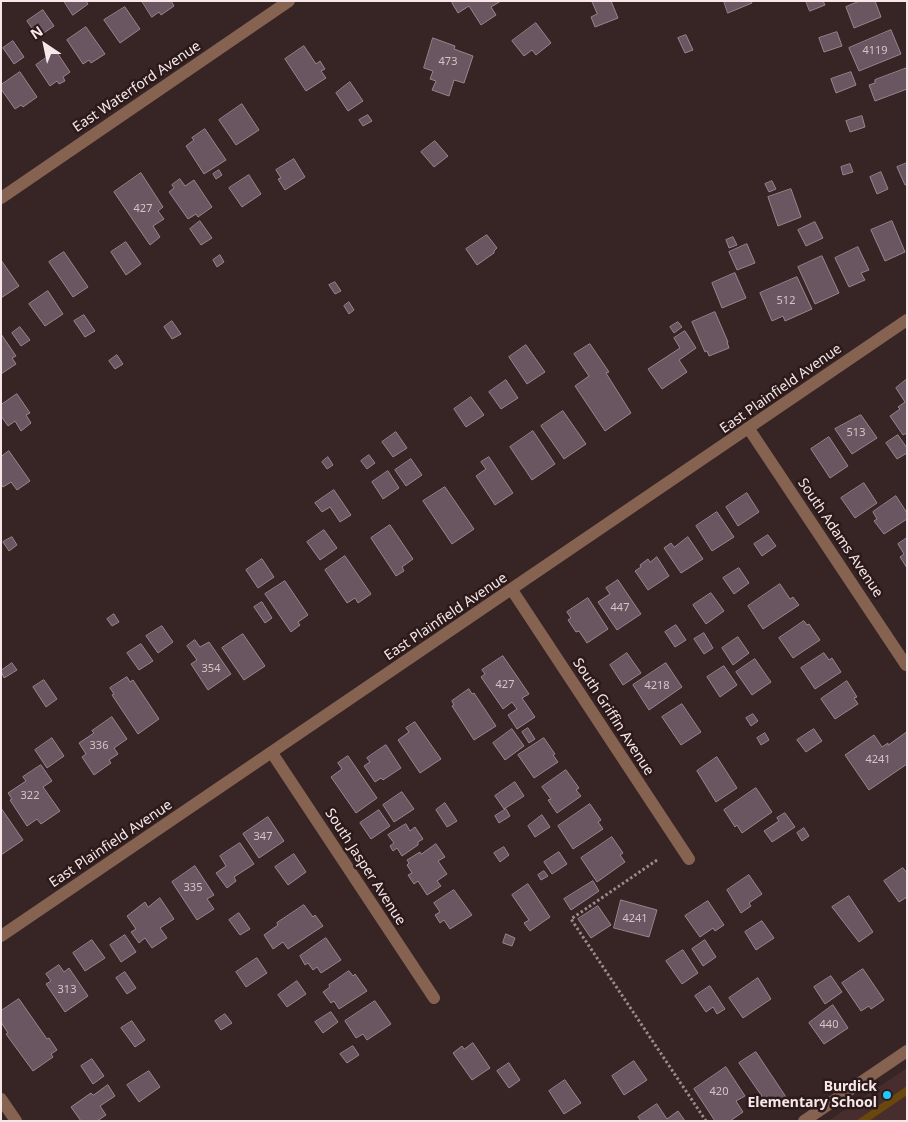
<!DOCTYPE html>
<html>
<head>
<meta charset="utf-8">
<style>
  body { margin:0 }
  #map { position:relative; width:908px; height:1122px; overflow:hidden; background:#372425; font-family:"Noto Sans",sans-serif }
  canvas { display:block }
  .frame { position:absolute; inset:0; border:2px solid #f6e8e9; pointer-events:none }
  .north { position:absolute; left:20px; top:20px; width:50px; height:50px; -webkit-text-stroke:4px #2c1a1b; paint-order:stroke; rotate:326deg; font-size:14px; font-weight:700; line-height:20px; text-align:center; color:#f6e8e9 }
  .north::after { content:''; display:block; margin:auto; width:18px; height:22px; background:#f6e8e9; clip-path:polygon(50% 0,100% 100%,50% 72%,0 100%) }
</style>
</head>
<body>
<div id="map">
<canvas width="908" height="1122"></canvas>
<div class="frame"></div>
<div class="north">N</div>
</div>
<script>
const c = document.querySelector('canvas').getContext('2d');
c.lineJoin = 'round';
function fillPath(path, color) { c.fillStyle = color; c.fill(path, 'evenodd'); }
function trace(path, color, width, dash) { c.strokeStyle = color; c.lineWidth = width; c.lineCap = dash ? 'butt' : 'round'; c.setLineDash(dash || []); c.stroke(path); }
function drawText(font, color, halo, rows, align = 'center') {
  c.font = font + ' "Noto Sans",sans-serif'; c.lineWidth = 5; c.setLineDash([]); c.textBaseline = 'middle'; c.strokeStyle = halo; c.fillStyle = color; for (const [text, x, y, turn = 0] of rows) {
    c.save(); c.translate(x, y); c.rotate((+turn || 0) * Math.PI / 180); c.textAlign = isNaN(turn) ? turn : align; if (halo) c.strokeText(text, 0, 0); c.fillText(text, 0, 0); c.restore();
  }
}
const built = new Path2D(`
  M907,1068v53h-79z`);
const green = new Path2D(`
  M907,1086v9l-38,26h-13z`);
const building = new Path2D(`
  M64,1h22l2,3 -15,11z
  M142,1h29l3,5 -13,9 -2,-3 -7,5z
  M455,1h46l-10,6 5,8 -15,10 -12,-19 -11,7 -6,-10z
  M592,1h19l7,17 -23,9 -4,-10 6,-3z
  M724,1h27l1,2 -24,10z
  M806,1h17l2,4 -15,6z
  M860,1h15l6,16 -27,11 -8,-21z
  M125,7l15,22 -20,14 -16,-23z
  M43,10l11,16 -16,11 -11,-16z
  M536,23l15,20 -15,12 -4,-5 -8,6 -12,-15z
  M86,27l19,27 -14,9 -2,-3 -6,4 -16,-24z
  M891,30l10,24 -42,17 -10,-23z
  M837,32l5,14 -18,6 -5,-14z
  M686,35l7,15 -8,3 -7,-15z
  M433,38l22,8 -1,3 19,7 -9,27 -10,-3 -5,16 -17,-6 4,-9 -6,-2 3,-8 -9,-3z
  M13,41l11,16 -10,7 -11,-16z
  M304,46l12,18 4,-3 5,8 -4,2 5,7 -20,13 -21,-32z
  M56,51l14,21 -7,5 2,4 -6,3 -2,-3 -7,5 -14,-21z
  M907,68v21l-32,12 -6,-16 6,-2v-3z
  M20,72l17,25 -14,10 -2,-2 -6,4 -14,-20v-4z
  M851,72l5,13 -20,8 -5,-14z
  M350,82l13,19 -15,10 -12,-18z
  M242,104l17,26 -23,15 -17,-25z
  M368,115l4,6 -9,5 -4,-6z
  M862,116l3,11 -15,5 -4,-11z
  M205,129l21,31 -22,14 -18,-28 8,-6 -2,-2z
  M435,141l13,15 -14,11 -13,-15z
  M294,159l11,18 -20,13 -7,-11 3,-1 -5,-8z
  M907,163v21l-2,1 -8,-18z
  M850,164l3,8 -10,3 -2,-8z
  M219,170l3,5 -6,4 -3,-5z
  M881,172l7,17 -11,5 -7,-17z
  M141,173l22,34 -5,4 6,8 -11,7 7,11 -10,8 -36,-53z
  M249,175l12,19 -19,13 -13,-19z
  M180,179l5,7 9,-6 18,27 -14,10 -2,-3 -8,5 -19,-27 5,-4 -2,-3z
  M772,181l4,8 -7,3 -4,-8z
  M791,189l10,28 -23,9 -10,-29z
  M200,221l12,17 -11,7 -11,-16z
  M892,221l13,31 -20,9 -14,-31z
  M815,222l8,16 -17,8 -8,-16z
  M487,235l10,13 -3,3v2l-17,12 -11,-16z
  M733,237l4,8 -8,3 -3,-8z
  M126,242l15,22 -15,11 -15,-23z
  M747,244l8,19 -18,7 -8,-18z
  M858,247l11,23 -8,3 4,7 -16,7 -14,-29z
  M64,252l24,35 -15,10 -24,-35z
  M220,255l4,7 -7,5 -4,-7z
  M822,256l17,37 -24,11 -17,-37z
  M1,260l18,26 -18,12z
  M735,273l11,25 -24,10 -10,-25z
  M797,277l15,32 -27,12 -2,-5 -11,5 -12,-28z
  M335,282l6,9 -6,3 -6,-9z
  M48,291l15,23 -18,12 -16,-22z
  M349,302l5,8 -5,4 -5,-8z
  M715,312l13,30h-1l2,6 -20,8 -2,-5 -2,1 -13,-30z
  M84,315l11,16 -10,6 -11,-16z
  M172,321l9,13 -9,5 -8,-12z
  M678,322l4,5 -8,6 -4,-6z
  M20,327l10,13 -9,6 -9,-13z
  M685,331l11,17 -17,12 8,12 -25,17 -14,-20 32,-21 -6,-10z
  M1,334l15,22 -4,2 4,6 -15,10z
  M590,344l19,28 -3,1 25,40 -26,18 -30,-45 14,-10 -15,-22z
  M526,345l19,27 -18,12 -18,-27z
  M117,355l6,9 -8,5 -6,-8z
  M907,379v54l-4,2 -13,-19 10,-7 -2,-2 7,-5 -9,-14z
  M506,380l12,18 -17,11 -12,-17z
  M17,394l13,19 -4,2 5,8 -10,8 -6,-10 -7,5 -7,-10v-11z
  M471,397l13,18 -18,12 -12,-18z
  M563,411l23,33 -22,15 -23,-33z
  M861,415l16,23 -25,16 -17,-25z
  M533,431l22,33 -23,16 -22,-33z
  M396,432l11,16 -14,9 -11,-15z
  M898,435l9,13v5l-10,6 -11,-16z
  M829,437l19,29 -18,12 -19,-29z
  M9,451l21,30 -13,9 -6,-8 -8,5 -2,-3v-27z
  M369,455l6,8 -8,6 -6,-8z
  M328,457l5,8 -6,4 -5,-7z
  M489,457l24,36 -18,12 -19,-29 10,-7 -5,-7z
  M411,459l11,16 -16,11 -11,-16z
  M388,471l11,17 -16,11 -11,-17z
  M864,483l13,20 -22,15 -14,-20z
  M445,487l29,42 -22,15 -29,-43z
  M334,490l17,25 -11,7 -10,-15 -8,5 -7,-9z
  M747,493l12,19 -21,14 -12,-19z
  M896,496l11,17v6l-23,15 -10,-13 3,-2 -4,-7z
  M717,512l17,25 -22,14 -16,-25z
  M390,525l23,34 -11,8 2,4 -8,5 -25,-38z
  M324,530l13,18 -17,12 -13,-18z
  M768,535l8,11 -14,10 -8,-12z
  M12,537l5,8 -8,6 -6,-9z
  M688,537l15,22 -22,14 -17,-25 7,-5 3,4z
  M907,538v30l-7,-11 4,-3 -6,-10z
  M345,556l26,38 -13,9 -3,-5 -8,5 -22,-33z
  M657,557l12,19 -21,14 -13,-19 6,-4 -1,-2 8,-6 2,3z
  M262,559l12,18 -16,11 -12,-18z
  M739,568l10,15 -15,11 -11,-16z
  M618,580l23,34 -24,16 -19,-28 12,-8 -4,-6z
  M285,581l23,34 -10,7 2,3 -9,7 -26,-38z
  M780,584l10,15 3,-2 6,8 -36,24 -15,-23z
  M711,593l13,18 -18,13 -13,-19z
  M588,598l20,31 -21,14 -8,-12 -3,1 -8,-12 3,-2 -4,-6z
  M262,602l10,16 -7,5 -11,-16z
  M114,614l5,8 -7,4 -5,-7z
  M804,621l3,4 2,-1 11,16 -27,18 -14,-20z
  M676,625l10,15 -11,7 -10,-15z
  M162,626l11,16 -15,11 -12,-17z
  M704,633l9,15 -9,6 -10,-15z
  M243,634l22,32 -21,14 -22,-32z
  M738,637l11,16 -16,12 -11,-17z
  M195,640l5,7 9,-5 22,32 -23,16 -17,-26 6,-4 -10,-14z
  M141,644l12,17 -14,9 -12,-17z
  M627,653l14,20 -18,12 -13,-20z
  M824,653l5,7 3,-2 9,14 -26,17 -14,-21z
  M503,656l26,38 -7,4 13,19 -18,12 -9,-14 9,-6 -5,-7 -9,7 -22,-32 4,-3 -3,-4z
  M755,659l16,23 -19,13 -16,-23z
  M12,663l5,7 -13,8 -3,-7z
  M666,663l16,24 -33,23 -16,-25z
  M724,666l13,19 -17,12 -13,-20z
  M127,677l3,5 3,-2 26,39 -21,15 -26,-39 2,-1 -4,-6z
  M44,680l13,19 -11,8 -13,-20z
  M847,681l10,16 -3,1 4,6 -23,15 -14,-20z
  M469,689l3,5 2,-1 22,33 -22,14 -22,-34 2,-1 -2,-4z
  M682,704l19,28 -20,13 -19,-28z
  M753,714l5,7 -7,5 -5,-8z
  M112,717l15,22 -13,9 4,6 -9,6 2,3 -17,12 -12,-18 4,-3 -7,-11 15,-10 -2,-2z
  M415,722l26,37 -21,14 -22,-33 11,-8 -3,-4z
  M528,728l7,11 -6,4 -7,-11z
  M512,729l12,17 -19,14 -12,-17z
  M814,729l8,12 -16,11 -9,-12z
  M907,732v32l-38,26 -24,-35 29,-20 8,12 6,-4v2z
  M765,733l4,7 -8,5 -4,-7z
  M52,738l12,18 -17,12 -12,-18z
  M544,738l11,16 -2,1 5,7 -24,16 -16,-23z
  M386,745l15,23 -18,12 -2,-2 -6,4 -11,-16 6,-4 -3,-4z
  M348,756l29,42 -21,15 -25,-36 11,-8 -4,-6z
  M717,757l20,31 -21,14 -19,-31z
  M41,765l11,16 -9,6 17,24 -19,13 -4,-5 -10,7 -17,-26 2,-1 -4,-6 18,-12 -3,-4z
  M566,770l13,18 -3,2 5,6 -24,17 -9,-13 3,-1 -9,-12z
  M515,782l9,14 -20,13 -9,-13z
  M756,788l16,24 -30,21 -5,-8 -2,2 -11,-17z
  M402,792l12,17 -20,13 -11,-17z
  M445,803l12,18 -10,6 -11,-17z
  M590,804l11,16 -3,2 5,7 -30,20 -15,-23z
  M1,808l22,32 -22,15z
  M506,809l4,7 -11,7 -4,-7z
  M379,810l11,16 -19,13 -11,-16z
  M785,813l10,14 -23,15 -8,-11 15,-10 -2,-3z
  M542,815l8,12 -15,10 -7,-11z
  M268,817l16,24 -25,17 -16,-24z
  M406,824l4,7 5,-4 8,12 -5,3v3l-16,11 -5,-8 -4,3 -3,-5 4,-3 -6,-8z
  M804,828l5,8 -7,5 -5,-8z
  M612,837l11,16 -3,2 5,7 -28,20 -16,-24z
  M240,843l14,21 -20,13 2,4 -9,7 -11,-15 10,-7 -6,-10z
  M436,844l9,13 -7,4 9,13 -10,7 4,5 -14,9 -9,-14 -4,3 -6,-9 4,-2 -5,-8 2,-2 -2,-3 13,-8 1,2z
  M504,847l5,8 -9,7 -6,-9z
  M559,852l8,12 -15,10 -8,-12z
  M294,854l12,18 -18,13 -13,-18z
  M195,866l19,29 -7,4 7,10 -17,11 -25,-38z
  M903,868l4,5v24l-8,5 -15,-21z
  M544,871l4,5 -7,4 -3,-5z
  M749,875l13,19 -13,9 2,3 -10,7 -14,-23z
  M593,881l6,10 -28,19 -7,-11z
  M528,884l22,33 -20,14 -6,-8 5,-3 -17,-25z
  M454,890l18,25 -22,14 -6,-9 -4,3 -5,-8 5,-3 -6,-9z
  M849,896l24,36 -14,10 -27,-35z
  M160,898l14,21 -14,9 7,10 -15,10 -7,-10 -6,5 -8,-11 5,-3 -9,-13 18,-14 3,5z
  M621,900l36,10 -8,27 -35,-9z
  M708,901l16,24 -9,6 -2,-3 -13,9 -15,-21z
  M304,905l9,12 2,-2 8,11 -35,23 -5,-7 -10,7 -9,-14 14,-10 -1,-2z
  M598,906l13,19 -20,13 -13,-19z
  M239,913l11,16 -10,6 -11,-15z
  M762,921l12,17 -18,12 -11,-18z
  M506,934l9,4 -3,8 -9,-3z
  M125,935l11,17 -15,10 -11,-17z
  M326,938l15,22 -20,13 -4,-6 -4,3 -5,-7 -3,2 -5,-9z
  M92,940l13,18 -20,13 -12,-18z
  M705,940l11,17 -13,9 -11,-17z
  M683,950l15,23 -16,11 -16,-23z
  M257,958l10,15 -21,14 -10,-15z
  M59,965l5,7 5,-4 19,28 -23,16 -19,-28 5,-3 -5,-7z
  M863,969l21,31 -13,9 -2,-3 -8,5 -19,-28z
  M349,971l4,5 2,-2 12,17 -28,18 -5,-8 -3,2 -8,-11 7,-5 -1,-2z
  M125,972l11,16 -9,6 -11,-16z
  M831,976l11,16 -17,12 -11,-17z
  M758,978l13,21 -28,19 -14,-20z
  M297,981l9,13 -19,13 -9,-12z
  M710,986l15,23 -8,5 -4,-7 -7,5 -11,-16z
  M19,999l28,40 2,-1 8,12 -6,4 2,3 -20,14 -27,-37 2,-1 -7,-11v-11z
  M375,1001l16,23 -24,16 -4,-6 -7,4 -11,-17z
  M833,1005l15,23 -24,16 -15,-21z
  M331,1012l7,10 -15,11 -8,-11z
  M225,1014l7,9 -11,7 -6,-9z
  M132,1021l13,19 -10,7 -14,-19z
  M473,1043l17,25 -18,12 -19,-27 9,-7 2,3z
  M353,1046l6,9 -12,8 -7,-9z
  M756,1052l30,45 -16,11 -31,-45z
  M92,1059l12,17 -11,8 -12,-18z
  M634,1061l13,19 -23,15 -12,-19z
  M509,1063l11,17 -11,8 -12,-17z
  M726,1067l19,29 -9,5 7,11 -13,9h-15l-21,-32z
  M149,1071l11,16 -21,15 -12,-17z
  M565,1080l16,23 -17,11 -15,-23z
  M108,1085l7,11 -15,10 6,9 -9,6h-16l-10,-14 20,-14 2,2z
  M657,1104l10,15 11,-8 7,10h-44l-3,-4z`);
const path = new Path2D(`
  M657,860l-86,59 135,202`);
const minor = new Path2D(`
  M1,198l288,-197
  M749,429l157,236
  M512,590l177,269
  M272,753l162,245
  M1,936l906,-616
  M1,1099l15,22
  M804,1121l103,-70`);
const markers = [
  [887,1095,5,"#1fc9fd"]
];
const numberNames = [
  ["4119",875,51],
  ["473",448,62],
  ["427",143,209],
  ["512",786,301],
  ["513",856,433],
  ["447",620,608],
  ["354",211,669],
  ["427",505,685],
  ["4218",657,686],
  ["336",99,746],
  ["4241",878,760],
  ["322",30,796],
  ["347",263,837],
  ["335",193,888],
  ["4241",635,919],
  ["313",67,990],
  ["440",829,1025],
  ["420",719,1092]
];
const streetNames = [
  ["East Waterford Avenue",137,87,-34],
  ["East Plainfield Avenue",781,389,-35],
  ["South Adams Avenue",840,538,56],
  ["East Plainfield Avenue",446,617,-34],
  ["South Griffin Avenue",613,717,57],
  ["East Plainfield Avenue",111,844,-34],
  ["South Jasper Avenue",365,867,57]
];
const poiNames = [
  ["Burdick",877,1087],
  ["Elementary School",877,1103]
];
fillPath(built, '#472d2e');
fillPath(green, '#6a480d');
fillPath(building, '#695660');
trace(building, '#99848f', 1);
trace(path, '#9b8a8b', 3, [2.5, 2.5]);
trace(minor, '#866251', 12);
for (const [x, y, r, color] of markers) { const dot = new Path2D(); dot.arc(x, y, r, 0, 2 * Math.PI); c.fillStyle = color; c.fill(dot); trace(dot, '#2c1a1b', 2); }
drawText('11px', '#d3c4c7', null, numberNames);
drawText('14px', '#f6e8e9', '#2c1a1b', streetNames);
drawText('bold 14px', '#f6e8e9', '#2c1a1b', poiNames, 'right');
</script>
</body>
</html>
